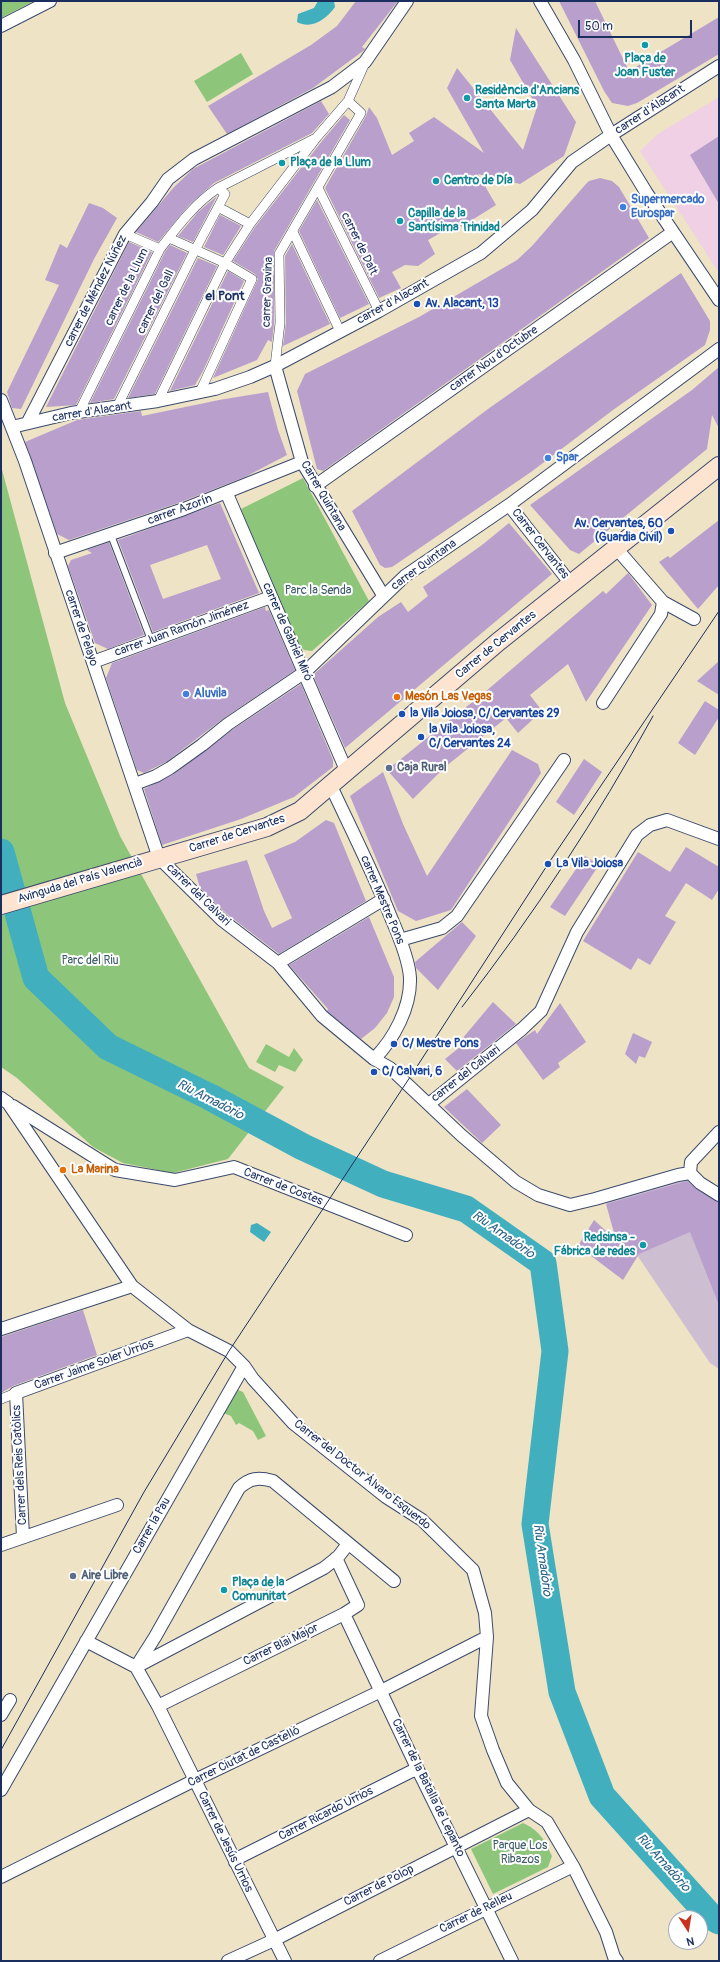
<!DOCTYPE html>
<html>
<head>
<meta charset="utf-8">
<style>
  body { margin:0 }
  #map { position:relative; width:720px; height:1962px; overflow:hidden; background:#eee3c4; font-family:Pangolin,sans-serif }
  canvas { display:block }
  .frame { position:absolute; inset:0; border:2px solid #1b2f5e; pointer-events:none }
  .north { position:absolute; left:668px; top:1910px; width:40px; height:40px; box-sizing:border-box; background:#fff; border:1px solid #a4acbf; border-radius:50%; rotate:168deg; font-size:11px; font-weight:700; line-height:16px; text-align:center; color:#1b2f5e }
  .north::after { content:''; display:block; margin:auto; width:14px; height:18px; background:#c8321e; clip-path:polygon(50% 0,100% 100%,50% 72%,0 100%) }
  .scale { position:absolute; left:578px; top:20px; width:114px; height:18px; box-sizing:border-box; border:2px solid #1b2f5e; border-top:0; padding-left:5px; font-size:12px; line-height:14px; white-space:nowrap; color:#1b2f5e; -webkit-text-stroke:3px #fff; paint-order:stroke }
</style>
</head>
<body>
<div id="map">
<canvas width="720" height="1962"></canvas>
<div class="frame"></div>
<div class="north">N</div>
<div class="scale">50 m</div>
</div>
<script>
const c = document.querySelector('canvas').getContext('2d');
c.lineJoin = 'round';
function fillPath(path, color) { c.fillStyle = color; c.fill(path, 'evenodd'); }
function trace(path, color, width, dash) { c.strokeStyle = color; c.lineWidth = width; c.lineCap = dash ? 'butt' : 'round'; c.setLineDash(dash || []); c.stroke(path); }
function drawText(font, color, halo, rows, align = 'center') {
  c.font = font + ' Pangolin,sans-serif'; c.lineWidth = 4; c.setLineDash([]); c.textBaseline = 'middle'; c.strokeStyle = halo; c.fillStyle = color; for (const [text, x, y, turn = 0] of rows) {
    c.save(); c.translate(x, y); c.rotate((+turn || 0) * Math.PI / 180); c.textAlign = isNaN(turn) ? turn : align; if (halo) c.strokeText(text, 0, 0); c.fillText(text, 0, 0); c.restore();
  }
}
const built = new Path2D(`
  M719,97v176l-79,-122 18,-17z`);
const industrial = new Path2D(`
  M678,1175l41,25v169l-9,-6 -73,-108 -22,-20 -10,-38z`);
const green = new Path2D(`
  M1,1h33l-33,17z
  M241,53l12,21 -46,28 -13,-21z
  M1,466l64,237 55,133 129,232 35,19 -56,72 -55,14 -50,-10 -30,-16 -76,-69 -16,-11z
  M303,478l66,123 -57,50 -8,-1 -5,-5 -21,-44 -37,-92z
  M266,1044l23,13 5,-9 9,12 -8,12 -16,-7 -4,7 -19,-10z
  M238,1390l5,2 23,44 -8,4 -5,-9 -14,-8 -3,2 -5,-9 -8,-3z
  M523,1823c17,8 21,16 29,33l-4,11 -55,27 -22,-45z`);
const water = new Path2D(`
  M318,1h16l1,6c-9,12 -23,23 -38,15l1,-8 16,-6z
  M257,1223l14,9 -7,10 -14,-10 1,-7z`);
const river = new Path2D(`
  M1,852l35,126 72,69 102,50 93,50 80,37 83,25 77,54 12,88 -20,173 27,168 40,104 108,120 9,5`);
const building = new Path2D(`
  M356,1h42l-36,46 3,2 -2,2 -50,37 -86,46 -19,-28 103,-61 26,-19z
  M559,1h36l34,70 90,-54v37l-82,49 -9,3 -16,-3 -8,-12z
  M516,28l60,94 -12,34 -44,28 -42,-10 18,31 -35,22 -3,-4 -30,17 7,14 -17,12 -13,-1 -13,7 9,16 -22,10 -54,-110 41,-72 3,-9 8,11 15,37 22,-14 -5,-8 25,-16 50,36 -37,-65 10,-20 66,82 14,-43 -27,-47z
  M321,101l8,13 -17,19 -98,50 -24,21 -32,38 -22,-10 38,-45 19,-18z
  M344,115l6,5 -76,131v72l-2,19 -4,-2 -11,20 -44,18 45,-99 -3,-5 -22,-13 22,-34 67,-86z
  M719,136v68l-29,-49z
  M600,178l12,3 7,6 30,51 -326,233 -6,-2 -20,-78 8,-17 114,-57 98,-57 15,-14 53,-61 4,-4z
  M217,196l-24,46 -15,-6 20,-24z
  M317,200l52,104 -29,14 -41,-87z
  M89,203l14,5 14,10 -23,41 -73,150 -9,-1 -5,-16 52,-107 -14,-5 15,-36 7,4z
  M220,215l21,11 -18,29 -19,-8z
  M129,242l23,10 -76,153 -30,2z
  M292,244l38,80 -47,22 3,-23 -1,-67z
  M170,245l17,8 -73,146 -24,4 75,-151z
  M198,258l19,8 -62,128 -27,4z
  M228,271l16,10 -41,90 -8,14 -25,6z
  M681,273l29,48v9l-5,15 -92,65 -82,62 -139,95 -7,1 -5,-3 -28,-54 136,-102z
  M719,367v61l-7,-13 -5,34 -128,105 -9,-4 -40,-45 162,-115z
  M268,392l10,38 9,25 -42,22 -64,25 -112,38 -12,-6 -32,-92 52,-22 64,-9 1,5 77,-16z
  M220,503l39,90 -106,39 -35,-92zM207,545l14,34 -58,20 -13,-34z
  M719,520v65l-21,24 -39,-47 9,-6 2,2z
  M509,523l43,51 -207,174 -32,-73 65,-58 23,-15 7,10 20,-16 -5,-9 59,-42z
  M109,542l35,93 -36,14 -13,-6 -27,-77 3,-6 21,-7 -5,-3z
  M628,573l24,32 -66,97 -18,-38 -38,31 12,16 -24,22 -12,-15 -61,49 -32,32 -26,-29 98,-78 118,-101 3,3z
  M265,607l1,4 3,-1 26,60 -71,48 -58,44 -22,11 -7,-3 -31,-92 6,-15z
  M719,661v34l-22,-14z
  M301,684l32,76v7l-39,30 -53,22 -79,26 -18,-56 30,-15 58,-44z
  M705,701l14,9v7l-24,38 -17,-12z
  M512,750l26,14 3,9 -90,137 -35,11 -18,-10 -48,-115 33,-24 20,52 24,52z
  M584,759l18,13 -28,43 -18,-13z
  M326,820l8,3 32,78 -87,53 -52,-40 -27,-26 -4,-14 51,-14 17,51 8,17 20,-10 -28,-63 31,-13z
  M686,847l33,20v22l-7,11 -26,-17 -21,33 11,6 -26,43 -12,-7 -7,12 -48,-29 55,-89 32,20z
  M585,856l14,9 -34,51 -15,-9z
  M369,917l25,60v20l-7,16 -12,15 -14,11 -34,-28 1,-2 -39,-44z
  M462,922l14,14 -38,54 -22,-22 -1,-6z
  M493,1002l23,22 -59,47 -12,-12 15,-12 -3,-2z
  M560,1003l26,39 -28,21 2,4 -17,13 -27,-37 19,-13 2,4z
  M633,1033l19,9 -7,16 -6,-2 -3,8 -11,-10z
  M467,1089l34,36 -19,18 -38,-36z
  M687,1181l9,8 23,13v103l-29,-73 -51,22 -16,26 -45,-34 16,-26 22,20 -10,-36z
  M83,1310l14,45 -84,31 -12,7v-56z`);
const service = new Path2D(`
  M111,535l40,105`);
const pedestrian = new Path2D(`
  M318,188l61,123
  M218,207l32,17
  M293,232l47,99
  M125,234l35,15
  M169,238l56,25 27,16 -52,113
  M275,366l5,-43 -1,-69 82,-141 -13,-12
  M158,401l67,-138 25,-39 67,-87 31,-36 17,-38
  M117,407l78,-157 30,-56 -7,-6
  M79,412l81,-163c17,-22 35,-46 58,-61l96,-49
  M1,1399l15,-6`);
const minor = new Path2D(`
  M540,1l34,59 37,75 35,57 73,108
  M1,26l49,-25
  M275,366l27,96 81,133
  M1,400l24,61 134,397 63,62 56,43 44,53 52,43 16,9 71,67 55,47 22,13 32,10 25,-6 83,-24 12,-2 10,10 19,12
  M28,422l97,-188 27,-32 16,-23 26,-20 138,-72 33,-25 42,-61
  M12,427l59,-14 87,-12 57,-12 35,-12 25,-11 104,-55 102,-58 51,-43 40,-48 39,-27 108,-69
  M315,486l358,-254
  M227,494l119,276
  M509,505l62,79
  M55,553l129,-44 118,-47
  M663,602l31,17
  M93,662l178,-65
  M603,703l58,-89 2,-12 -47,-54
  M135,784l21,-8 14,-8 32,-23 26,-21 77,-52 100,-96 104,-71 210,-156
  M330,784c21,45 44,90 62,136 7,16 17,40 18,58 1,29 -16,61 -36,81
  M400,940l42,-12 15,-12 107,-156
  M278,963l106,-64
  M1,1098l7,5 124,183 56,44 41,21 15,15 9,13 40,44 93,74 36,23 51,50 12,43 2,24 -6,79 12,34 14,33 22,27 18,12 26,44 33,66 8,25 3,4
  M429,1104l93,-75 19,-18 36,-79 60,-97 13,-10 17,-5 52,19
  M13,1106l102,64 60,10 59,-13 172,68
  M690,1173l1,-11 28,-30
  M1,1329l131,-43
  M23,1537l-7,-144 172,-63
  M348,1544l-10,13 -14,11 -188,99 19,-30 84,-149c11,-10 19,-11 34,-7l121,100
  M1,1545l116,-40
  M344,1614l74,156 94,191
  M86,1641l50,26 22,39 127,255
  M158,1706l186,-92 14,-9 -22,-47
  M1,1715l9,-15
  M1,1790l243,-424
  M235,1862l5,-5 172,-86 6,-1
  M1,1877l194,-97 186,-89 106,-54
  M228,1961l46,-21 255,-130
  M380,1961l193,-95`);
const secondary = new Path2D(`
  M1,905l266,-78 33,-16 198,-169 221,-176`);
const tram = new Path2D(`
  M462,1007c71,-91 135,-189 191,-291
  M1,1750l143,-258 85,-141 187,-283 132,-204 171,-253`);
const markers = [
  [645,45,4,"#0f9aa8"],
  [467,98,4,"#0f9aa8"],
  [282,163,4,"#0f9aa8"],
  [436,181,4,"#0f9aa8"],
  [623,207,4,"#3f7fe0"],
  [400,221,4,"#0f9aa8"],
  [417,304,4,"#1a4fb4"],
  [548,458,4,"#3f7fe0"],
  [671,531,4,"#1a4fb4"],
  [186,694,4,"#3f7fe0"],
  [397,697,4,"#e8710a"],
  [402,714,4,"#1a4fb4"],
  [421,737,4,"#1a4fb4"],
  [389,768,4,"#5c6f8a"],
  [548,864,4,"#1a4fb4"],
  [394,1044,4,"#1a4fb4"],
  [374,1072,4,"#1a4fb4"],
  [63,1170,4,"#e8710a"],
  [643,1245,4,"#0f9aa8"],
  [73,1576,4,"#5c6f8a"],
  [224,1590,4,"#0f9aa8"]
];
const cultureNames = [
  ["Plaça de",645,59,"center"],
  ["Joan Fuster",645,73,"center"],
  ["Residència d'Ancians",475,91],
  ["Santa Marta",475,105],
  ["Plaça de la Llum",290,163],
  ["Centro de Día",444,181],
  ["Capilla de la",408,214],
  ["Santísima Trinidad",408,228],
  ["Redsinsa -",635,1238,"right"],
  ["Fábrica de redes",635,1252,"right"],
  ["Plaça de la",232,1583],
  ["Comunitat",232,1597]
];
const streetNames = [
  ["carrer d'Alacant",650,110,-33],
  ["carrer de Dalt",359,244,64],
  ["carrer de la Llum",127,287,-64],
  ["carrer de Méndez Núñez",96,291,-63],
  ["carrer Gravina",268,292,-88],
  ["carrer del Gall",156,302,-64],
  ["carrer d'Alacant",393,302,-29],
  ["carrer Nou d'Octubre",494,359,-35],
  ["carrer d'Alacant",92,412,-9],
  ["Carrer Quintana",323,496,60],
  ["carrer Azorín",180,510,-20],
  ["Carrer Cervantes",540,544,52],
  ["carrer Quintana",424,565,-36],
  ["carrer de Pelayo",81,628,71],
  ["carrer Juan Ramón Jiménez",182,629,-20],
  ["carrer de Gabriel Miró",287,632,66],
  ["Carrer de Cervantes",496,645,-39],
  ["Carrer de Cervantes",237,834,-18],
  ["Avinguda del País Valencià",80,881,-17],
  ["carrer del Calvari",198,895,44],
  ["carrer Mestre Pons",382,900,67],
  ["carrer del Calvari",466,1074,-38],
  ["Carrer de Costes",283,1187,21],
  ["Carrer Jaime Soler Urrios",94,1365,-20],
  ["Carrer dels Reis Catòlics",20,1465,-93],
  ["Carrer del Doctor Álvaro Esquerdo",362,1475,38],
  ["Carrer la Pau",152,1526,-60],
  ["Carrer Blai Major",281,1645,-26],
  ["Carrer Ciutat de Castelló",244,1757,-26],
  ["Carrer de la Batalla de Lepanto",428,1788,64],
  ["Carrer Ricardo Urrios",326,1814,-27],
  ["Carrer de Jesús Urrios",225,1842,64],
  ["Carrer de Polop",379,1886,-27],
  ["Carrer de Relleu",476,1913,-26]
];
const shopNames = [
  ["Supermercado",631,200],
  ["Eurospar",631,214],
  ["Spar",556,458],
  ["Aluvila",194,694]
];
const transitNames = [
  ["Av. Alacant, 13",425,304],
  ["Av. Cervantes, 60",663,524,"right"],
  ["(Guardia Civil)",663,538,"right"],
  ["la Vila Joiosa, C/ Cervantes 29",410,714],
  ["la Vila Joiosa,",429,730],
  ["C/ Cervantes 24",429,744],
  ["La Vila Joiosa",556,864],
  ["C/ Mestre Pons",402,1044],
  ["C/ Calvari, 6",382,1072]
];
const parkNames = [
  ["Parc la Senda",318,591],
  ["Parc del Riu",90,961],
  ["Parque Los",520,1846],
  ["Ribazos",520,1860]
];
const foodNames = [
  ["Mesón Las Vegas",405,697],
  ["La Marina",71,1170]
];
const serviceNames = [
  ["Caja Rural",397,768],
  ["Aire Libre",81,1576]
];
const neighbourhoodNames = [
  ["el Pont",225,297]
];
const waterNames = [
  ["Riu Amadòrio",210,1100,27],
  ["Riu Amadòrio",503,1235,35],
  ["Riu Amadòrio",542,1560,82],
  ["Riu Amadòrio",663,1863,48]
];
fillPath(built, '#f0d0e4');
fillPath(industrial, '#cebed1');
fillPath(green, '#8dc67a');
fillPath(water, '#42afbf');
trace(river, '#42afbf', 27);
fillPath(building, '#b99fcc');
trace(service, '#3b4a6d', 8);
trace(pedestrian, '#3b4a6d', 10);
trace(minor, '#3b4a6d', 14);
trace(secondary, '#3b4a6d', 20);
trace(service, '#fff', 6);
trace(pedestrian, '#fff', 9);
trace(minor, '#fff', 12);
trace(secondary, '#fde4d1', 18);
trace(tram, '#1b2f5e', 1);
for (const [x, y, r, color] of markers) { const dot = new Path2D(); dot.arc(x, y, r, 0, 2 * Math.PI); c.fillStyle = color; c.fill(dot); trace(dot, '#fff', 1.5); }
drawText('bold 12px', '#0d838f', '#fff', cultureNames, 'left');
drawText('12px', '#1b2f5e', '#fff', streetNames);
drawText('bold 12px', '#366cbe', '#fff', shopNames, 'left');
drawText('bold 12px', '#164399', '#fff', transitNames, 'left');
drawText('12px', '#3d5c66', '#fff', parkNames);
drawText('bold 12px', '#c56008', '#fff', foodNames, 'left');
drawText('bold 12px', '#4e5e75', '#fff', serviceNames, 'left');
drawText('bold 13px', '#1b2f5e', '#fff', neighbourhoodNames);
drawText('italic 13px', '#2b6285', '#fff', waterNames);
</script>
</body>
</html>
